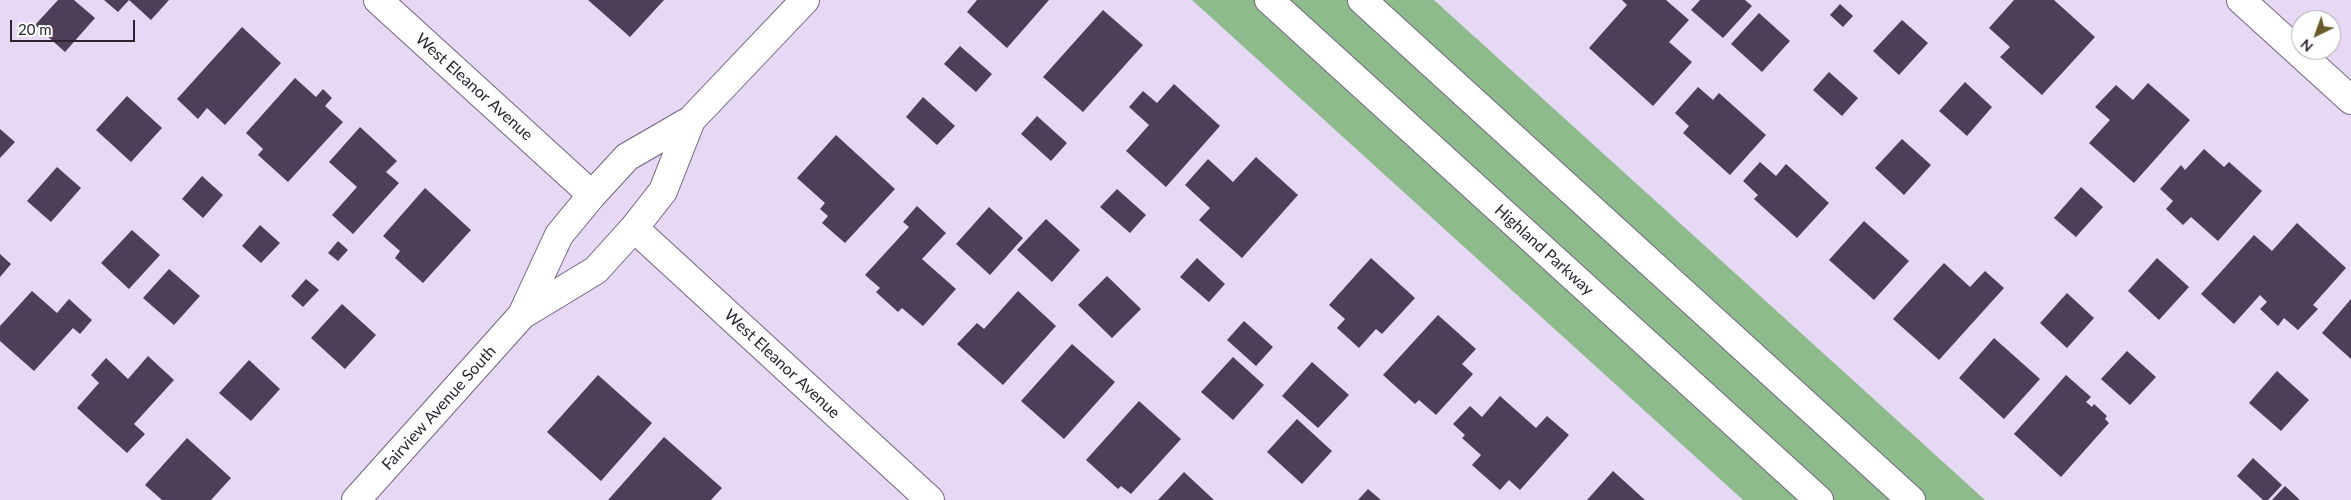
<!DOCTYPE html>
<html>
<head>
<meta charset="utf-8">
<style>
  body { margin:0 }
  #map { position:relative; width:2351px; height:500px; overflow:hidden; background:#e7d8f6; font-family:Lato,sans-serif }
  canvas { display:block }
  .north { position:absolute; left:2291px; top:10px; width:50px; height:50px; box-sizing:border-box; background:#fff; border:1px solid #aaa8ac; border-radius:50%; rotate:222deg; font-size:14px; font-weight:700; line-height:20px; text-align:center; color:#2b2530 }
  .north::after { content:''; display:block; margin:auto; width:18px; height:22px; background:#675c28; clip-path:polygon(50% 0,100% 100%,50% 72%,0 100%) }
  .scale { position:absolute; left:10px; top:20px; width:125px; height:22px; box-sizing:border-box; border:2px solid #2b2530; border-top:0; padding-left:6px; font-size:15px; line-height:18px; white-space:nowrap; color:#2b2530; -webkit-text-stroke:4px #fff; paint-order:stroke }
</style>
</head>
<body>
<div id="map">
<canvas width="2351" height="500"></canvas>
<div class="north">N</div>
<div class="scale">20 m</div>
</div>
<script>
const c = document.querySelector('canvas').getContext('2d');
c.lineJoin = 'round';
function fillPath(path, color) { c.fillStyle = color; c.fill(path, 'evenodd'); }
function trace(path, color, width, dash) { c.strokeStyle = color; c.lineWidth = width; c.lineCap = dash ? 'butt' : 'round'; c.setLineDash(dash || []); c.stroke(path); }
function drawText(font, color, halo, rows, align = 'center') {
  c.font = font + ' Lato,sans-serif'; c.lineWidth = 5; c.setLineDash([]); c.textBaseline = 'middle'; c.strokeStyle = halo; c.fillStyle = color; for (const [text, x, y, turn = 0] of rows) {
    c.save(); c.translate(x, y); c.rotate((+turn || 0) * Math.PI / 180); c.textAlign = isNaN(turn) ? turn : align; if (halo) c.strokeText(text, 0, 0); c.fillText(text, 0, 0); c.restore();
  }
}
const green = new Path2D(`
  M1192,0h242l551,500h-242z`);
const building = new Path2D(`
  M58,0h16l21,18 -30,34 -30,-27z
  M104,0h65l-18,20 -22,-20 -11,12z
  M588,0h76l-34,37z
  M977,0h72l-42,48 -40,-36z
  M1622,0h44l23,20 -20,22 23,20 -39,44 -64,-58 38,-43z
  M1700,0h45l7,6 -29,32 -32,-28z
  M2014,0h40l41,37 -53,58 -42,-38 10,-10 -21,-19z
  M1840,4l13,12 -10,11 -13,-12z
  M1103,10l40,35 -60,67 -40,-35z
  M1759,13l31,28 -28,31 -31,-28z
  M1902,20l26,23 -29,32 -26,-24z
  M242,27l39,36 -56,62 -18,-17 -9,11 -21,-20z
  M960,46l32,28 -16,18 -32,-28z
  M1829,72l29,26 -16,18 -29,-26z
  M295,78l21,19 7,-8 9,9 -7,8 18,16 -55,60 -30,-27 5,-6 -17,-16z
  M1965,82l27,25 -25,29 -28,-25z
  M2148,83l42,37 -56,63 -45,-40 21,-23 -15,-13 21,-22 17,15z
  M1174,84l46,42 -54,61 -40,-36 23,-26 -20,-18 14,-16 14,12z
  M1698,87l15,13 6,-7 47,42 -36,40 -47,-42 6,-7 -14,-13z
  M127,96l35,32 -31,34 -35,-32z
  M923,97l32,29 -18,19 -31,-28z
  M1037,116l30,27 -16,18 -30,-27z
  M360,127l37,34 -11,11 13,11 -46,51 -21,-19 25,-28 -28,-25z
  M0,129l15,13 -15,16z
  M836,135l59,54 -50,54 -23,-20 6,-7 -8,-7 5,-6 -28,-25z
  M1902,139l29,26 -27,30 -29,-27z
  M2204,149l20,18 5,-5 33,29 -44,50 -27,-24 -8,8 -17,-16 7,-8 -13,-12 21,-24 4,5z
  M1256,157l42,38 -56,63 -43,-38 11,-12 -25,-23 23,-26 25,23z
  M1760,162l16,14 10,-12 43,39 -32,35 -43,-39 4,-4 -15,-14z
  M57,167l24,21 -30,34 -24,-21z
  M202,176l21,19 -20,23 -21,-19z
  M2081,187l22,20 -27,30 -22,-19z
  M425,188l46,42 -48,53 -28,-25 5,-7 -17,-15z
  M1117,189l29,26 -16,18 -30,-26z
  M917,206l29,27 -24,26 34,30 -33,37 -21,-18 -4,4 -22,-20 4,-4 -15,-13 44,-48 -6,-5z
  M989,207l34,31 -33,37 -34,-31z
  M1046,219l34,31 -28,32 -35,-32z
  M1864,221l45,40 -35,39 -45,-40z
  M2297,223l49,45 -33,37 5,4 -20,21 -14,-12 -6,8 -18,-17 7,-7 -7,-7 -26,29 -33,-30 53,-59 18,16z
  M260,225l20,18 -19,20 -19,-17z
  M132,230l28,25 -31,34 -28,-26z
  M338,241l10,9 -10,11 -10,-8z
  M0,254l11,10 -11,13z
  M1197,258l28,26 -16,18 -29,-25z
  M1371,258l44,40 -33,36 -6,-5 -17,19 -22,-20 8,-9 -16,-14z
  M2157,258l32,29 -30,33 -31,-29z
  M1944,263l26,24 15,-16 19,17 -65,72 -46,-41z
  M169,269l31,27 -26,29 -31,-27z
  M1107,276l34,33 -29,29 -34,-33z
  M306,279l13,11 -16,17 -12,-11z
  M32,291l25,22 12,-14 23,21 -12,14 -7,-6 -39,43 -34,-30v-15z
  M1018,291l38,35 -53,59 -46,-41 20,-21 7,6z
  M2067,293l27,25 -27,30 -27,-25z
  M2351,299v60l-29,-26z
  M342,304l34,31 -31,34 -34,-31z
  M1438,315l38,34 -14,15 11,10 -37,41 -17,-15 -4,4 -32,-29z
  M1244,321l29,26 -17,19 -29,-26z
  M1994,338l46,41 -36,40 -45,-41z
  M1072,344l43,38 -51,57 -43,-38z
  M2127,351l29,26 -26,28 -29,-26z
  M148,356l26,24 -40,44 11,10 -18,19 -50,-45 22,-25 -8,-8 15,-17 22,21z
  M1233,357l31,28 -31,35 -32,-28z
  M249,360l31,29 -29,32 -32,-28z
  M1312,362l37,33 -31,33 -36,-32z
  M2277,371l32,29 -28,31 -32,-28z
  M598,375l54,48 -51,58 -54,-49z
  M2066,375l25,22 -5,5 6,5 2,-3 13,12 -2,3 4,4 -48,54 -47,-43z
  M1500,396l36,32 11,-12 22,19 -49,55 -11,-10 -9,10 -28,-25 9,-10 -19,-17 3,-3 -12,-11 17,-18 12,11z
  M1139,401l42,38 -50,55 -10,-8 -3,3 -32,-29z
  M1297,419l35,32 -30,33 -35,-32z
  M664,437l58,51 -11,12h-103z
  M187,438l44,40 -20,22h-49l-17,-15z
  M2253,458l29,27 -14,15h-5l-26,-24z
  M1613,471l32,29h-58z
  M1184,472l30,28h-56z
  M2285,486l15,14h-28z
  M1368,489l13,11h-23z`);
const minor = new Path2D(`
  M378,0l214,195
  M2241,0l110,100
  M634,228l296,272`);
const tertiary = new Path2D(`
  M1269,0l550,500
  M1362,0l549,500
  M522,315l37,-80 33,-40 35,-38 64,-37 114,-120
  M356,500l166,-185 74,-45 38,-42 29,-37 28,-71`);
const streetNames = [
  ["West Eleanor Avenue",474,87,42],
  ["Highland Parkway",1544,250,42],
  ["West Eleanor Avenue",782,364,43],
  ["Fairview Avenue South",439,408,-48]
];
fillPath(green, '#8ebb8c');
fillPath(building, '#4c3f57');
trace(minor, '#71647e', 30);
trace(tertiary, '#71647e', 30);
trace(minor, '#fff', 28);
trace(tertiary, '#fff', 28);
drawText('16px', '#2b2530', '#fff', streetNames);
</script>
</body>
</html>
